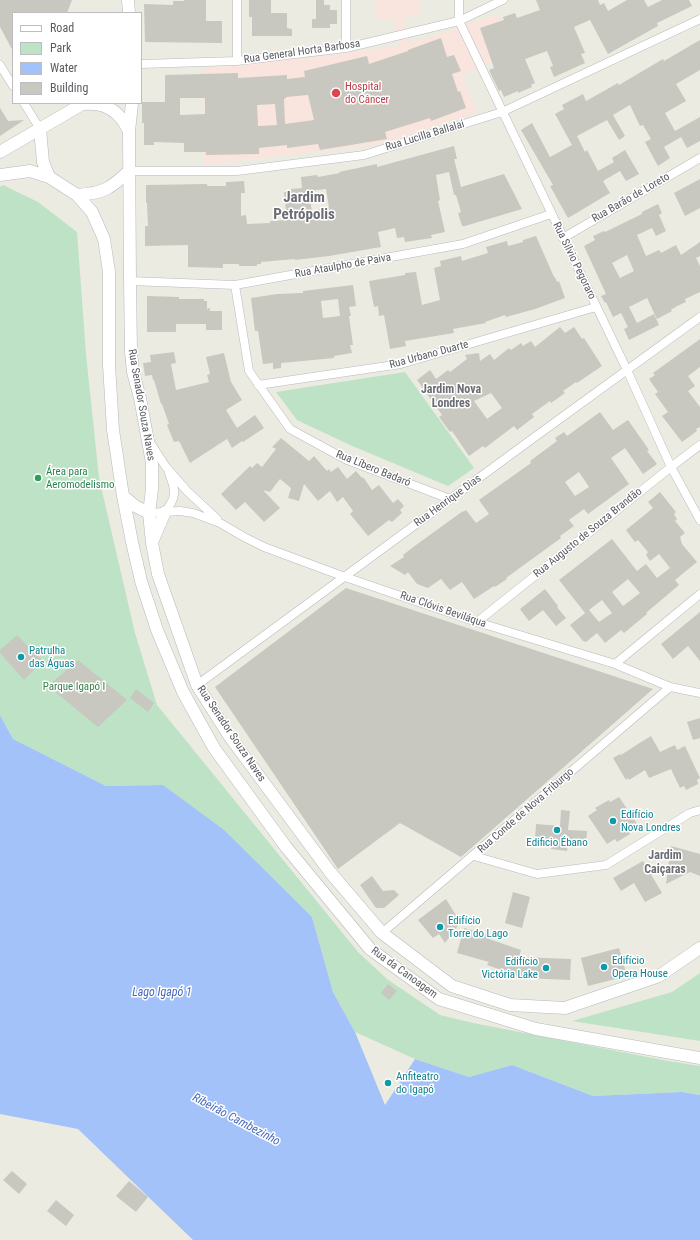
<!DOCTYPE html>
<html>
<head>
<meta charset="utf-8">
<style>
  body { margin:0 }
  #map { position:relative; width:700px; height:1240px; overflow:hidden; background:#ebebe1; font-family:"Roboto Condensed",sans-serif }
  canvas { display:block }
  .legend { position:absolute; left:12px; top:12px; width:130px; height:92px; box-sizing:border-box; background:#fff; border:1px solid #bdbdc0; margin:0; padding:5px 7px; list-style:none; font-size:12px; color:#595b61 }
  .legend li { display:flex; align-items:center; gap:8px; height:20px }
  .legend b { width:20px; border:1px solid #bdbdc0 }
</style>
</head>
<body>
<div id="map">
<canvas width="700" height="1240"></canvas>
<ul class="legend">
<li><b style="height:5px;background:#fff"></b>Road</li>
<li><b style="height:11px;background:#bee2c6"></b>Park</li>
<li><b style="height:11px;background:#a3c2f9"></b>Water</li>
<li><b style="height:11px;background:#c8c8c0"></b>Building</li>
</ul>
</div>
<script>
const c = document.querySelector('canvas').getContext('2d');
c.lineJoin = 'round';
function fillPath(path, color) { c.fillStyle = color; c.fill(path, 'evenodd'); }
function trace(path, color, width, dash) { c.strokeStyle = color; c.lineWidth = width; c.lineCap = dash ? 'butt' : 'round'; c.setLineDash(dash || []); c.stroke(path); }
function drawText(font, color, halo, rows, align = 'center') {
  c.font = font + ' "Roboto Condensed",sans-serif'; c.lineWidth = 3; c.setLineDash([]); c.textBaseline = 'middle'; c.strokeStyle = halo; c.fillStyle = color; for (const [text, x, y, turn = 0] of rows) {
    c.save(); c.translate(x, y); c.rotate((+turn || 0) * Math.PI / 180); c.textAlign = isNaN(turn) ? turn : align; if (halo) c.strokeText(text, 0, 0); c.fillText(text, 0, 0); c.restore();
  }
}
const medical = new Path2D(`
  M374,0h45v14l-15,4 7,25 89,-29 11,38 -49,23 15,37 -95,32 -179,21v-96l197,-23 -6,-27 -18,1z`);
const green = new Path2D(`
  M3,185l35,17 39,30 9,122 13,124 36,155 22,72 201,247 29,27 53,36 33,8 195,38 32,5v29l-18,-3 -89,4 -81,-31 -43,12 -54,-18 -60,-27 -22,-40 -21,-75 -149,-132 -57,1 -93,-47 -13,-24v-528z
  M405,372l69,96 -26,18 -98,-41 -53,-25 -21,-28z
  M700,973v68l-128,-20 100,-29z`);
const water = new Path2D(`
  M0,715l13,24 93,47 57,-1 61,45 88,87 21,75 22,40 30,73 30,-46 54,18 43,-12 81,31 89,-4 18,3v145h-507l-115,-111 -78,-15z`);
const building = new Path2D(`
  M0,0h72l-5,13h-54v38l-13,-24z
  M184,0h22v21h16v22l-77,-1 -1,-38 29,1v-4h11z
  M249,0h22v13h16v15l5,1v7h-40v-19h-3z
  M316,0h8v5h6v5h7v14h-7v4h-18v-9h4z
  M536,0h62l2,5 4,-2 4,8 19,-11h17l4,7 14,-7h27l3,6 -35,17 1,3 -50,28 -18,-34 -16,7 11,26 -4,1 4,9 -31,14 -4,-10 3,-1 -6,-15 -22,8 10,24 -4,2 1,2 -14,6v-2l-14,6 -3,-7 -2,1 -10,-21 5,-2 -14,-40 24,-8 -1,-3 12,-4 2,5 23,-8z
  M441,38l6,19 7,-2 7,16 -9,3 6,18 2,-1 6,17 -35,13 -1,-3 -45,14 2,7 -67,11 -2,-6 -31,4v-3l-28,3v6l-53,1v-3h-22v-9l-30,-1v3h-10v-22h-2v-21h23v-27l73,-2v5l49,-3v4l18,-2 -1,-6 63,-15 2,8 39,-13v-1zM308,95l6,25 -29,4 -1,-25 2,-1v-1zM180,98h25v16l-25,1zM275,104l2,21 -19,1 -1,-21z
  M700,40v30l-24,14 10,17 -21,12 10,18 25,-14v24l-13,7 -6,-11 -17,10 6,11 -12,8 -13,-24 6,-3 -8,-14 -3,1 -10,-21 -17,10 12,21 -6,4 -12,-20 -30,16 8,16 2,-2 11,21 16,-9 -2,-4 13,-8 14,24 -13,7 -6,-10 -17,10 7,12 -42,25 -18,-32 3,-1 -32,-55 11,-7 18,34 22,-12 -17,-31 9,-5 -2,-4 21,-11 3,7 32,-18 1,2 44,-26 1,2z
  M0,108l8,13 16,-1 -24,16z
  M454,146l3,13h-3l7,28 43,-13 18,35 -57,17h-3l-4,-13 3,-1 -5,-17h-2l-5,-23 -13,3 4,25 -2,1 7,31 -14,3 1,3 -27,4 -1,-5 -7,1 -2,-10 -17,4 3,15 -52,9 -34,4v-1l-34,3v2h-4v2h-18v-2h-16v4l-35,-1v-22l-43,1v-20h3l-1,-23h-1v-18l61,-1v2h19v-4l18,-1 1,12h-4v23l5,-1 1,9 23,-1v-2l17,-1 -3,-28h7v-3l11,-1 -1,-11 16,-2 1,2 22,-4 -1,-1 38,-8v3zM326,189l3,18 -17,4 -4,-20z
  M700,179v29l-15,8 -11,-23z
  M658,204l4,9 -3,2 7,16 -10,5 -4,-8 -15,7 9,21 13,-6 2,3 15,-8 5,10 19,-13v14l-4,2 4,8v26l-15,7 1,3 -11,5v1l-4,1 1,2 -15,8 -10,-21 -18,9 8,16 17,-9 5,11 -30,15 -5,-11 4,-2 -7,-14 -8,4 -7,-15 -1,1 -4,-7 5,-2 -22,-48 11,-6 -2,-4 11,-5 1,1 37,-18v-2zM627,255l7,16 -14,7 -8,-15z
  M536,236l18,41h1l2,5 2,-1 6,17 -30,11 -29,8 -1,-2 -20,7 1,1 -33,6 1,4 -49,8 1,5 -16,3 -6,-34 -5,1 -1,-10 -4,1 -5,-26 36,-6v-2l11,-1 6,33 18,-5 -6,-32 7,-2 -1,-5 21,-5 1,5 26,-8 -2,-6 21,-6 1,5 15,-4v-2z
  M353,285l3,21 -7,1 2,9h-2l4,29h-3l2,8 -18,3v2l-53,5v5l-8,1v-6l-10,1 -5,-33h-3l-4,-33 26,-4 26,-1v-2zM338,299l2,17 -17,2 -2,-17z
  M147,296l32,1v2h25v2h3v8l3,-1v3h12v19h-16v-6h-30v8h-29z
  M560,327l5,6 9,-6 8,12 2,-1 18,28 -25,17 -1,-1 -13,9 2,2 -14,10 -1,-2 -18,13 2,3 -17,13 -3,-4 -29,22 -2,-2 -14,10 -17,-25 -2,1 -11,-15 3,-2 -25,-35 13,-10 6,9 12,-9 2,2 17,-13 -2,-4 14,-2 1,8 10,-7 4,6 15,-12 2,2 10,-7 2,3 8,-5 4,6zM491,393l11,15 -15,11 -13,-18z
  M700,339v28l-12,9 7,10 -7,5 12,16v20l-4,2 1,2 -15,11 -20,-26 6,-4 -13,-18 3,-2 -9,-13 6,-4 -2,-2z
  M174,352l2,11 -5,1 5,26 33,-8 -2,-7 3,-1 -4,-17 18,-4 7,29 11,18 -16,10 11,18 18,-13 9,13 -21,14 -1,-1 -10,7 -5,-9 -37,24 -11,-22 -5,1 -7,-17 2,-1 -7,-20h-1l-7,-24h-1l-1,-5 -7,1 -2,-13 8,-1 -1,-7z
  M600,412l13,18 15,-10 21,30 -2,1 10,13 -14,10 -18,-26 -14,10 18,26 -41,30 -4,-5 -15,11 5,6 -14,10 1,2 -55,40 1,1 -12,8 -1,-1 -20,13 -12,-17 -12,8 -9,-11 -13,9 -11,-4 -9,-12 -3,3 -15,-9 14,-9 -1,-2 13,-10 47,-34v1l3,-2 10,13 13,-9 -10,-14 52,-37 -1,-2 27,-20 -2,-3 9,-6 3,4zM579,472l10,15 -14,9 -10,-14z
  M281,438l28,23 5,-5 13,15 2,-2 2,3 7,-5 9,12 9,-8 6,7 1,-1 9,13 7,-5 14,18 5,-4 6,7 -4,4 2,3 -10,9 -3,-2 -21,16 -18,-22 3,-3 -10,-14 -6,5 -7,-11 -12,10 -14,-17 -5,17 -11,-3 3,-10 -11,-9 -10,13 -7,-2 17,18 -16,14 -19,-20 -9,8 -15,-16 29,-28 2,2 5,-5 5,4 14,-18 -4,-2z
  M660,492l16,20 -2,2 3,5 -2,2 10,12 -5,4 2,7 15,18 -22,18 4,5 -33,28 1,1 -23,19 -3,-3 -16,13 -8,-10 -11,9 -3,-1 -13,-16 19,-15 10,12 13,-9 -10,-13 -17,13 -26,-33 53,-41 25,32 9,-7 11,14 13,-10 -11,-14 -9,7 -4,-6 2,-3 -10,-12 -3,2 -9,-12 27,-22 -5,-6zM628,579l12,14 -17,13 -11,-14z
  M346,588l307,101 -192,168 -61,-34 -62,46 -123,-182z
  M545,589l13,17 -1,1 9,11 -10,8 -13,-16 -14,11 -9,-12z
  M700,612v49l-12,-15 -15,13 -12,-15z
  M17,635l26,26 -19,19 -24,-27v-3z
  M78,660l49,40 -29,27 -50,-41z
  M136,689l18,14 -6,9 -18,-14z
  M700,718v20l-7,2 -6,-18z
  M651,736l9,16 15,-7 2,5 8,-4 15,32 -3,2 1,4 -12,6 -2,-4 -4,2 -9,-19 -22,9 -4,-8 -16,10 -1,-2 -2,2 -13,-22 7,-4 1,1 17,-11z
  M619,797l19,28 -10,6 2,3 -13,8 -2,-3 -8,5 -19,-28 9,-6 -2,-2 14,-8 1,2z
  M561,810l9,1 -2,19 19,1 -1,14 -18,-2 -1,8 -16,-2v-8l-16,-1 1,-16 24,2z
  M671,846l29,8v22l-10,-4 -24,12z
  M643,861l19,32 -17,9 -11,-19 -13,8 -8,-13z
  M372,876l11,15 11,-1 5,5 -15,13h-8l-16,-23z
  M513,892l17,5 -8,31 -17,-5z
  M446,899l11,18 6,2 -18,24 -6,-9 -6,4 -15,-18z
  M464,928l26,7 -1,4 32,11 -2,7 52,2 -1,21 -46,-2 -37,-13 2,-3 -32,-9z
  M619,948l8,28 -39,10 -7,-28z
  M388,984l9,7 -8,9 -8,-7z
  M12,1171l15,13 -8,10 -16,-14z
  M129,1181l19,16 -12,15 -20,-16z
  M56,1200l18,15 -8,11 -19,-15z`);
const street = new Path2D(`
  M237,0v61
  M459,0v21l168,349 44,97 29,53
  M346,48v-48
  M141,64l96,-3 109,-13 113,-27 44,-21
  M0,65l13,21
  M24,103l16,26
  M129,171h108l127,-16 138,-43 198,-93
  M563,238l137,-80
  M130,281l105,4 228,-41 88,-30
  M235,285l14,86 41,58 57,31 103,39
  M258,385l143,-21 195,-57
  M151,444l15,23 21,24 30,28
  M165,512c12,-15 11,-21 4,-39
  M149,513l31,-2 13,2 27,10 24,14 20,10 81,30 132,45 138,42 55,23 30,6
  M477,622l194,-155 29,-22
  M615,664l85,-70
  M197,685l335,-246 168,-122
  M474,856l63,18 69,-9 84,-52 10,-3
  M382,933l288,-246`);
const secondary = new Path2D(`
  M128,0l1,13
  M132,103l-3,28 1,150 1,71 2,20 7,26 12,65v26l-3,24 3,30 6,31 39,111 33,52 100,135 52,61 70,53 58,19 55,3 94,-32 41,-28
  M83,104c12,-1 26,1 35,11 5,4 8,11 11,16
  M40,129l3,33 6,15 28,18 15,17 12,27 5,33v93l4,65 10,66 9,46 9,39 16,49 26,62 31,56 72,99 84,102 69,50 97,30 164,29
  M0,152l84,-49
  M0,175l30,-4 19,6
  M77,195c27,-2 33,-6 52,-24
  M123,496l12,10 14,7
  M152,542l13,-30`);
const markers = [
  [336,93,5,"#e0444e"],
  [38,478,4,"#2e9e5b"],
  [21,657,4,"#0f9aa8"],
  [613,821,4,"#0f9aa8"],
  [557,830,4,"#0f9aa8"],
  [440,927,4,"#0f9aa8"],
  [604,967,4,"#0f9aa8"],
  [546,968,4,"#0f9aa8"],
  [388,1083,4,"#0f9aa8"]
];
const streetNames = [
  ["Rua General Horta Barbosa",302,52,-8],
  ["Rua Lucilla Ballalai",425,136,-17],
  ["Rua Barão de Loreto",631,198,-30],
  ["Rua Silvio Pegoraro",574,261,64],
  ["Rua Ataulpho de Paiva",343,266,-10],
  ["Rua Urbano Duarte",429,355,-15],
  ["Rua Senador Souza Naves",141,405,80],
  ["Rua Líbero Badaró",373,469,22],
  ["Rua Henrique Dias",448,501,-36],
  ["Rua Augusto de Souza Brandão",588,533,-39],
  ["Rua Clóvis Beviláqua",443,610,19],
  ["Rua Senador Souza Naves",231,734,56],
  ["Rua Conde de Nova Friburgo",526,811,-41],
  ["Rua da Canoagem",404,973,36]
];
const healthNames = [
  ["Hospital",345,87],
  ["do Câncer",345,100]
];
const leisureNames = [
  ["Área para",46,472],
  ["Aeromodelismo",46,485]
];
const cultureNames = [
  ["Patrulha",29,651],
  ["das Águas",29,664],
  ["Edifício",621,815],
  ["Nova Londres",621,828],
  ["Edificio Ébano",557,843,"center"],
  ["Edifício",448,921],
  ["Torre do Lago",448,934],
  ["Edifício",612,961],
  ["Opera House",612,974],
  ["Edifício",538,962,"right"],
  ["Victória Lake",538,975,"right"],
  ["Anfiteatro",396,1077],
  ["do Igapó",396,1090]
];
const parkNames = [
  ["Parque Igapó I",74,687]
];
const neighbourhoodNames = [
  ["Jardim Nova",451,390],
  ["Londres",451,404],
  ["Jardim",665,856],
  ["Caiçaras",665,870]
];
const waterNames = [
  ["Lago Igapó 1",162,993],
  ["Ribeirão Cambezinho",236,1120,28]
];
const districtNames = [
  ["Jardim",304,198],
  ["Petrópolis",304,215]
];
fillPath(medical, '#f9e5dd');
fillPath(green, '#bee2c6');
fillPath(water, '#a3c2f9');
fillPath(building, '#c8c8c0');
trace(street, '#b9b9bf', 9);
trace(secondary, '#b7b8bf', 13);
trace(street, '#fff', 8);
trace(secondary, '#fff', 12);
for (const [x, y, r, color] of markers) { const dot = new Path2D(); dot.arc(x, y, r, 0, 2 * Math.PI); c.fillStyle = color; c.fill(dot); trace(dot, '#fff', 1.5); }
drawText('11px', '#595b61', '#fff', streetNames);
drawText('11px', '#be3a42', '#fff', healthNames, 'left');
drawText('11px', '#27864d', '#fff', leisureNames, 'left');
drawText('11px', '#0d838f', '#fff', cultureNames, 'left');
drawText('11px', '#39804b', '#fff', parkNames);
drawText('bold 12px', '#6a6d73', '#fff', neighbourhoodNames);
drawText('italic 12px', '#4868ba', '#fff', waterNames);
drawText('bold 15px', '#6a6d73', '#fff', districtNames);
</script>
</body>
</html>
